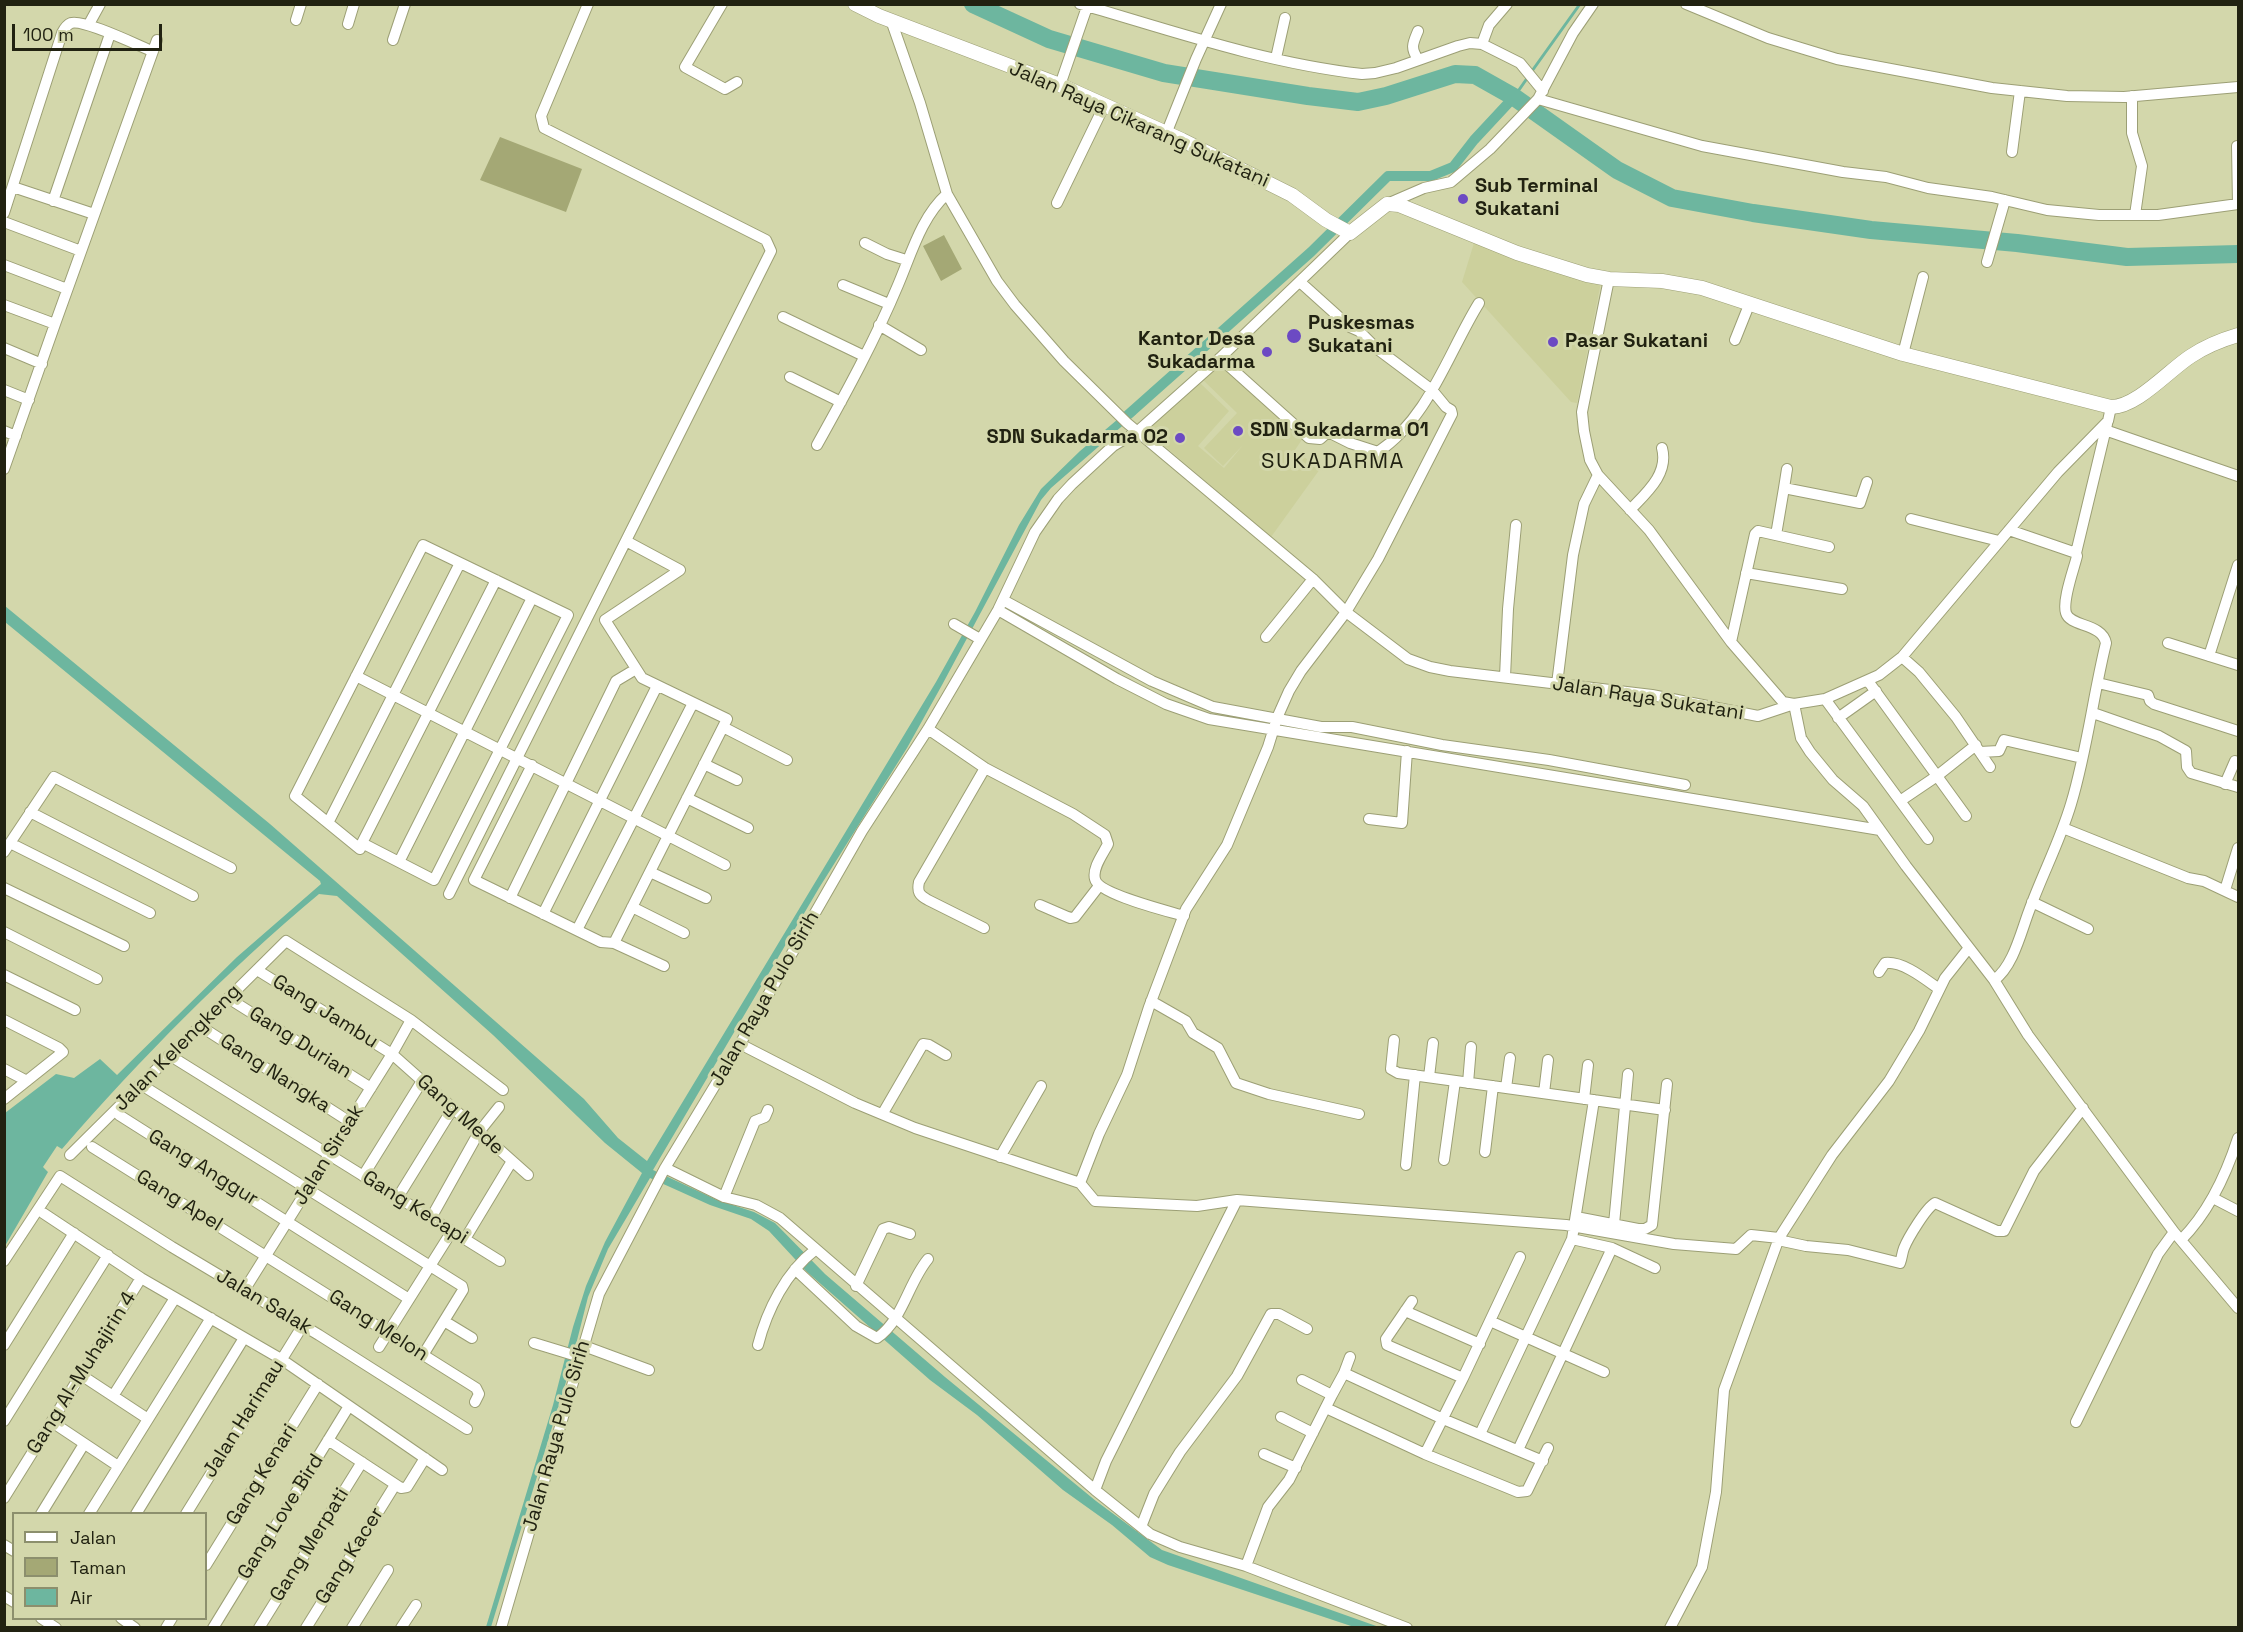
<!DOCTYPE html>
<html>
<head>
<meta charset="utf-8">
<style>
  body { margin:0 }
  #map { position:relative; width:2243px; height:1632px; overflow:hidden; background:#d3d7ab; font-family:"Space Grotesk",sans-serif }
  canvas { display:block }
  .frame { position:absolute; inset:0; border:6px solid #212211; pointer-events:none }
  .legend { position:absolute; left:12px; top:1512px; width:195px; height:108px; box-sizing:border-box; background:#d3d7ab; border:2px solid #8c8f6d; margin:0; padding:8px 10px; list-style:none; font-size:18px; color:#212211 }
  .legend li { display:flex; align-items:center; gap:12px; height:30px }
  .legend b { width:30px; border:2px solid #8c8f6d }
  .scale { position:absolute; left:12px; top:24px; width:150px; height:27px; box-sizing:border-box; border:3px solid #212211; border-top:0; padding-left:8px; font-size:18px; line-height:21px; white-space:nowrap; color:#212211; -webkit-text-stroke:4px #d3d7ab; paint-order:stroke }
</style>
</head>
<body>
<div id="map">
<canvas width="2243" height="1632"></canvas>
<div class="frame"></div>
<ul class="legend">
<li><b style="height:8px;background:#fff"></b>Jalan</li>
<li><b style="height:16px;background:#a4a875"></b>Taman</li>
<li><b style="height:16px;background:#6db69f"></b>Air</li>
</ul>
<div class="scale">100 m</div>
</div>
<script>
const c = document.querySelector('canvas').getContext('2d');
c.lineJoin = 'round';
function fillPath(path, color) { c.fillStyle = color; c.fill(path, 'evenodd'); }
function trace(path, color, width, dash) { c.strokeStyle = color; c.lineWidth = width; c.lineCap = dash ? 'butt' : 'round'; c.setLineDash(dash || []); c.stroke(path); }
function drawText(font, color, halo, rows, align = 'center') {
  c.font = font + ' "Space Grotesk",sans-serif'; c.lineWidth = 6; c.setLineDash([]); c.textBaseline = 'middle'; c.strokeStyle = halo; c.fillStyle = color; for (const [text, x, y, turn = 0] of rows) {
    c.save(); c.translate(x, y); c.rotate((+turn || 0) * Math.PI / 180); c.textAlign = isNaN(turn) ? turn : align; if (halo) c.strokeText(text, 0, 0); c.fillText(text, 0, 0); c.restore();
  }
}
const built = new Path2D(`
  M1474,243l127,39 -24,121 -6,-1 -109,-120z
  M1221,362l82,76 -8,12 25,19 -49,68 -124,-106 52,-49 30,29 -31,35 26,22 19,-23 -20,21 -19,-18 33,-35 -35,-34z`);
const green = new Path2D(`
  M500,137l82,32 -16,43 -86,-32z
  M944,235l18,34 -21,12 -18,-35z`);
const water = new Path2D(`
  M1130,409l6,5 -85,74 -10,12 -99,185 -35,63 -88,140 -166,282 62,29 39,13 21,11 50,51 120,103 151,124 66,49 217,77h-25l-186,-62 -18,-8 -38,-32 -49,-35 -86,-75 -47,-35 -124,-109 -37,-40 -18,-12 -41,-14 -60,-27 -42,71 -20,48 -19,75 -78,255h-5l67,-222 20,-78 13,-41 19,-44 37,-69 -37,-30 -112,-108 -156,-139 -18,-2c-92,77 -178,164 -257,255l-5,-3 -14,21 5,5 -43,74v-133l51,-39 18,4 26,-19 17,16 120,-118 84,-73 -1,-3 -315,-259v-16l265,218 314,275 34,39 29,23 289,-479 39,-70 44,-87 22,-36 39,-38z`);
const stream = new Path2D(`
  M1532,71l48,-67
  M1514,97l14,-20`);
const canal = new Path2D(`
  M1121,421l190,-169 77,-76h43l22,-9 21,-27 40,-43`);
const river = new Path2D(`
  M973,4l76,35 115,34 144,23 50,6 28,-6 69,-22 20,1 39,22 103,73 55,28 81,15 118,17 146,13 110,14 111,-3`);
const minor = new Path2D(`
  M722,4l-37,63 40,22 12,-7
  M1080,4c93,27 185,59 282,70l13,-1 21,-5 62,-22 12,-3 12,1 38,19 23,28
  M1686,4l82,34 69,21 155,29 75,8 57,1 114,-10
  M296,20l5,-16
  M891,20l29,83 27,91 50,87 18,24 49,56 63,62 186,156 33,33 62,47 22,8 20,4 202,24 106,21 36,-12 31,-5 54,-24 23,-18 156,-185 50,-51 3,-14
  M89,24l11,-20
  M348,24l6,-20
  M1418,31c-5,12 -8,17 0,28
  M393,40l12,-36
  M1482,44l7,-19 18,-21
  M1276,58l9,-40
  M1060,85l28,-81
  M2132,96v37l10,33 -7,49
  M1538,99l164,47 141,26 43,5 42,11 64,9 55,13 52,5h59l80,-11 -1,-58
  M1166,134l30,-75 25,-55
  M2012,152l8,-61
  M13,187l81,27
  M53,201l57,-167
  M1057,203l47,-97
  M1387,204l37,-16 27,-6 39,-33 48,-50 35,-66 20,-29
  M4,213l58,-180c2,-4 4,-8 9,-10 13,-4 66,22 81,28
  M4,222l77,29
  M865,243l22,11 19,6
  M1987,262l18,-62
  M4,265l63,24
  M1609,279l-27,133 2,19 6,29 8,15 51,55 82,112 52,60 11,2 7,34 9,14 23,28 30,26 43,60 88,114 34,55 146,197 64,76
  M843,285l46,19
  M4,305l51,19 -51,145
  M783,317l81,39
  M55,324l102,-284
  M879,325l42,25
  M1735,340l14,-35
  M4,348l38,16
  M1903,354l20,-77
  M1220,358l89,80 11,1 8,-7 22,11 28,9c51,-34 70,-99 101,-149
  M790,377l51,25
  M4,390l25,10
  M2105,430l133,46
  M4,431l12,5
  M817,445c29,-52 58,-105 81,-160 13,-30 23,-68 49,-91
  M1784,488l3,-19
  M1630,510c16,-17 39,-36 32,-62
  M1911,519l88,22
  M1776,535l8,-47 76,15 7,-21
  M2076,553l31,-129
  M1746,573l96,16
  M1003,600l149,81 61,26 108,20h31l90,18 107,15 136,25
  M998,610l119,69 49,25 43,15 671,111
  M954,624l26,15
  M1266,637l47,-58
  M1731,642l24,-108 3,-3 71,16
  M2168,643l70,22
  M2209,656l29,-91
  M1902,657l17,15 37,45 34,50
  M356,676l369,189
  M1505,677l3,-68 8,-84
  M1868,681l98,135
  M2098,683l50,12 2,6 4,3 84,27
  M1557,684l16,-129 11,-51 14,-29
  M1825,699l103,140
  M2093,713l66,23 27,15 1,16 4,6 47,14
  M1838,718l38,-27
  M723,727l64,33
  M928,729l57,39 88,46 32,21 3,9c-5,10 -16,24 -13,35 3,15 73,32 89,37
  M1980,752l19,-1 5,-11 78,18
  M704,764l33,16
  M532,765l-58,115 127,62 13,1 50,23
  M2225,784l10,-23
  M687,798l61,30
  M1900,801l37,-25 39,-31
  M30,812l163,84
  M1369,819l33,4 5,-72
  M328,823l132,-260
  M2063,828l125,50 16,3 34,16
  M10,843l140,70
  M362,843l72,37 134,-265 -145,-70 -128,251 65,53 2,-6 134,-263
  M4,852l50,-75 177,91
  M399,862l133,-264
  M650,872l56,26
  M4,888l120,58
  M2225,890l13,-42
  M449,894l322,-643 -5,-11 -222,-112 -3,-12 47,-112
  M510,898l106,-217 20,-12
  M2032,902l56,27
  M1040,905l30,13 5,-1 24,-31
  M632,907l52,26
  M543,914l114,-228
  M984,928l-56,-28c-9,-5 -11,-8 -9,-18l66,-114
  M577,930l116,-227
  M4,932l93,47
  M614,943l113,-224 -85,-41 -37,-58 75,-50 -54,-29
  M257,970l135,84 136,121
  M1879,972l6,-9c18,-2 40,16 54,26
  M4,975l71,35
  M1994,980c19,-13 27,-48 35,-69 13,-36 31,-70 42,-107 16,-53 22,-108 35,-161 -4,-20 -36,-16 -40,-30 -4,-13 8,-44 11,-57l-1,-3 -67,-23
  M228,998l143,90
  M1151,1001l35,20 7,12 25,15 18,35 33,11 90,20
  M4,1020l55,28 4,4 -59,47
  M200,1026l150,96
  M1394,1040l-3,29 7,4 267,37
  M740,1044l115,59 60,25 165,55 15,18 102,5 40,-6 329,25 108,19 62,5 15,-14 28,3
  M169,1055l331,206
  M4,1069l23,12
  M1429,1077l4,-34
  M1468,1083l3,-36
  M140,1084l322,202 1,4 -40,65
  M1506,1088l4,-30
  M1544,1093l4,-33
  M1584,1099l4,-34
  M883,1113l40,-69 6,1 17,10
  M119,1115l290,184
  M92,1147l384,241 3,6 -4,8
  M1485,1152l8,-66
  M70,1155l216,-214 125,79 92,70
  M1000,1157l41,-71
  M1444,1160l11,-79
  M1406,1165l9,-90
  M665,1168l59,29 32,8 24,13 315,272 55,44 30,13 66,19 161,62
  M363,1176l59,-95
  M1080,1183l19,-49 28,-59 22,-68 37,-98 41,-64 41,-98 9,-29 12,-27 12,-20 45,-59 32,-53 74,-145 -1,-4 -5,-3 -14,-17 -56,-42 -17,-17 -9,-4 -50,-45
  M398,1197l55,-89
  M724,1197l31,-76 10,-4 3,-7
  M2213,1198l25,13
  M43,1213l98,65 140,81 161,111
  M1576,1217l62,12h7l7,-4 15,-141
  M431,1218l48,-86 20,-25
  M1614,1224l14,-150
  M465,1239l47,-78
  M1572,1239l40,9 43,20
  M1778,1240l28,6 42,4 52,13c2,-5 2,-10 4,-15 4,-10 22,-40 31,-45l62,28h7l30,-60 49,-63
  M2181,1240c28,-28 45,-65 57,-102
  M4,1261l56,-85 112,71 147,88 148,94
  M795,1269l61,57 21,12c26,-18 31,-55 51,-79
  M856,1286l27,-57 6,-2 21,7
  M245,1289l147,-235 19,-34
  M1412,1301l-26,38 1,6 76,33
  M1405,1311l75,33
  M444,1321l28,17
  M1490,1321l114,51
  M534,1343l46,14
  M4,1345l70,-112
  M758,1345c9,-35 28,-73 57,-95
  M584,1346l65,24
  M379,1347l73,-116
  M1344,1373l99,46 100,42
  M81,1375l67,44
  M1302,1380l30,15
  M113,1396l62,-98
  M1326,1408l99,46 93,38 9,-1 21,-43
  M1281,1417l32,16
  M4,1421l104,-166
  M52,1422l66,44
  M2076,1422l82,-168 16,-22
  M1480,1434l92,-195 22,-139
  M328,1440l73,48 6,-1 18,-29
  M1518,1450l94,-202
  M1264,1454l32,14
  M1425,1454l38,-76 57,-121
  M1095,1490l11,-29 131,-261
  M4,1498l137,-220
  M41,1514l43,-70
  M89,1514l122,-196
  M136,1514l108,-176
  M186,1514l117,-189
  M1141,1527l13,-33 26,-42 57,-76 34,-62h8l28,15
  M4,1545l10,6
  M206,1565l112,-181
  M1246,1566l22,-59 21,-27 43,-85 12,-22 6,-16
  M4,1596l10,6
  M41,1618l15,10
  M121,1618l14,10
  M166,1628l6,-10
  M213,1628l136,-222
  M259,1628l103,-166
  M306,1628l89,-143
  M352,1628l36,-58
  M401,1628l15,-23
  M501,1628l98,-334 66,-126 75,-124 122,-213 66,-102 70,-119 37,-78 23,-33 14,-15 41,-38 25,-15 82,-73 130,-125
  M1670,1628l32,-61 14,-75 8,-102 55,-152 53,-83 57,-74 30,-50 26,-53 23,-29`);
const major = new Path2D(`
  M855,4l24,12 181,69 122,55 110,55 34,25 24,13 37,-29 12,1 118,48 70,22 22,4 53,2 40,7 201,66 208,53c26,0 58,-37 80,-51 15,-10 30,-16 47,-21`);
const markers = [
  [1463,199,6,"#6c4ac3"],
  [1294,336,8,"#6c4ac3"],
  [1553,342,6,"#6c4ac3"],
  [1267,352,6,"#6c4ac3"],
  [1238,431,6,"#6c4ac3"],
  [1180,438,6,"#6c4ac3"]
];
const streetNames = [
  ["Jalan Raya Cikarang Sukatani",1139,125,24],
  ["Jalan Raya Sukatani",1648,699,9],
  ["Jalan Raya Pulo Sirih",765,999,-60],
  ["Gang Jambu",325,1012,32],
  ["Gang Durian",300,1043,32],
  ["Jalan Kelengkeng",178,1048,-45],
  ["Gang Nangka",275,1074,33],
  ["Gang Mede",460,1115,42],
  ["Jalan Sirsak",329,1155,-58],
  ["Gang Anggur",203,1168,32],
  ["Gang Apel",179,1201,32],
  ["Gang Kecapi",415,1208,32],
  ["Jalan Salak",264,1302,31],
  ["Gang Melon",378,1326,33],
  ["Gang Al-Muhajirin 4",82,1373,-58],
  ["Jalan Harimau",244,1419,-58],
  ["Jalan Raya Pulo Sirih",557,1436,-74],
  ["Gang Kenari",262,1475,-58],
  ["Gang Love Bird",281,1517,-58],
  ["Gang Merpati",310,1545,-58],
  ["Gang Kacer",350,1556,-58]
];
const poiNames = [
  ["Sub Terminal",1475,187],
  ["Sukatani",1475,210],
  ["Puskesmas",1308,324],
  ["Sukatani",1308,347],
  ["Kantor Desa",1255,340,"right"],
  ["Sukadarma",1255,363,"right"],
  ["Pasar Sukatani",1565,342],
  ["SDN Sukadarma 01",1250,431],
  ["SDN Sukadarma 02",1168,438,"right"]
];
const quarterNames = [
  ["SUKADARMA",1333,462]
];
fillPath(built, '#ccd09c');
fillPath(green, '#a4a875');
fillPath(water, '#6db69f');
trace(stream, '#6db69f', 3);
trace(canal, '#6db69f', 10);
trace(river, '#6db69f', 18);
trace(minor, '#9c9f75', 12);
trace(major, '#9c9f75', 15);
trace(minor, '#fff', 10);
trace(major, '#fff', 14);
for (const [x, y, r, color] of markers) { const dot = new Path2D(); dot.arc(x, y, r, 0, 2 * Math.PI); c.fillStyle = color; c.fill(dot); trace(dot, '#d3d7ab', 2); }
drawText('20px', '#212211', '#d3d7ab', streetNames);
drawText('bold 20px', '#212211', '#d3d7ab', poiNames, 'left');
c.letterSpacing = '1.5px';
drawText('22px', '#212211', '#d3d7ab', quarterNames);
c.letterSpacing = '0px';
</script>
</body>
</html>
